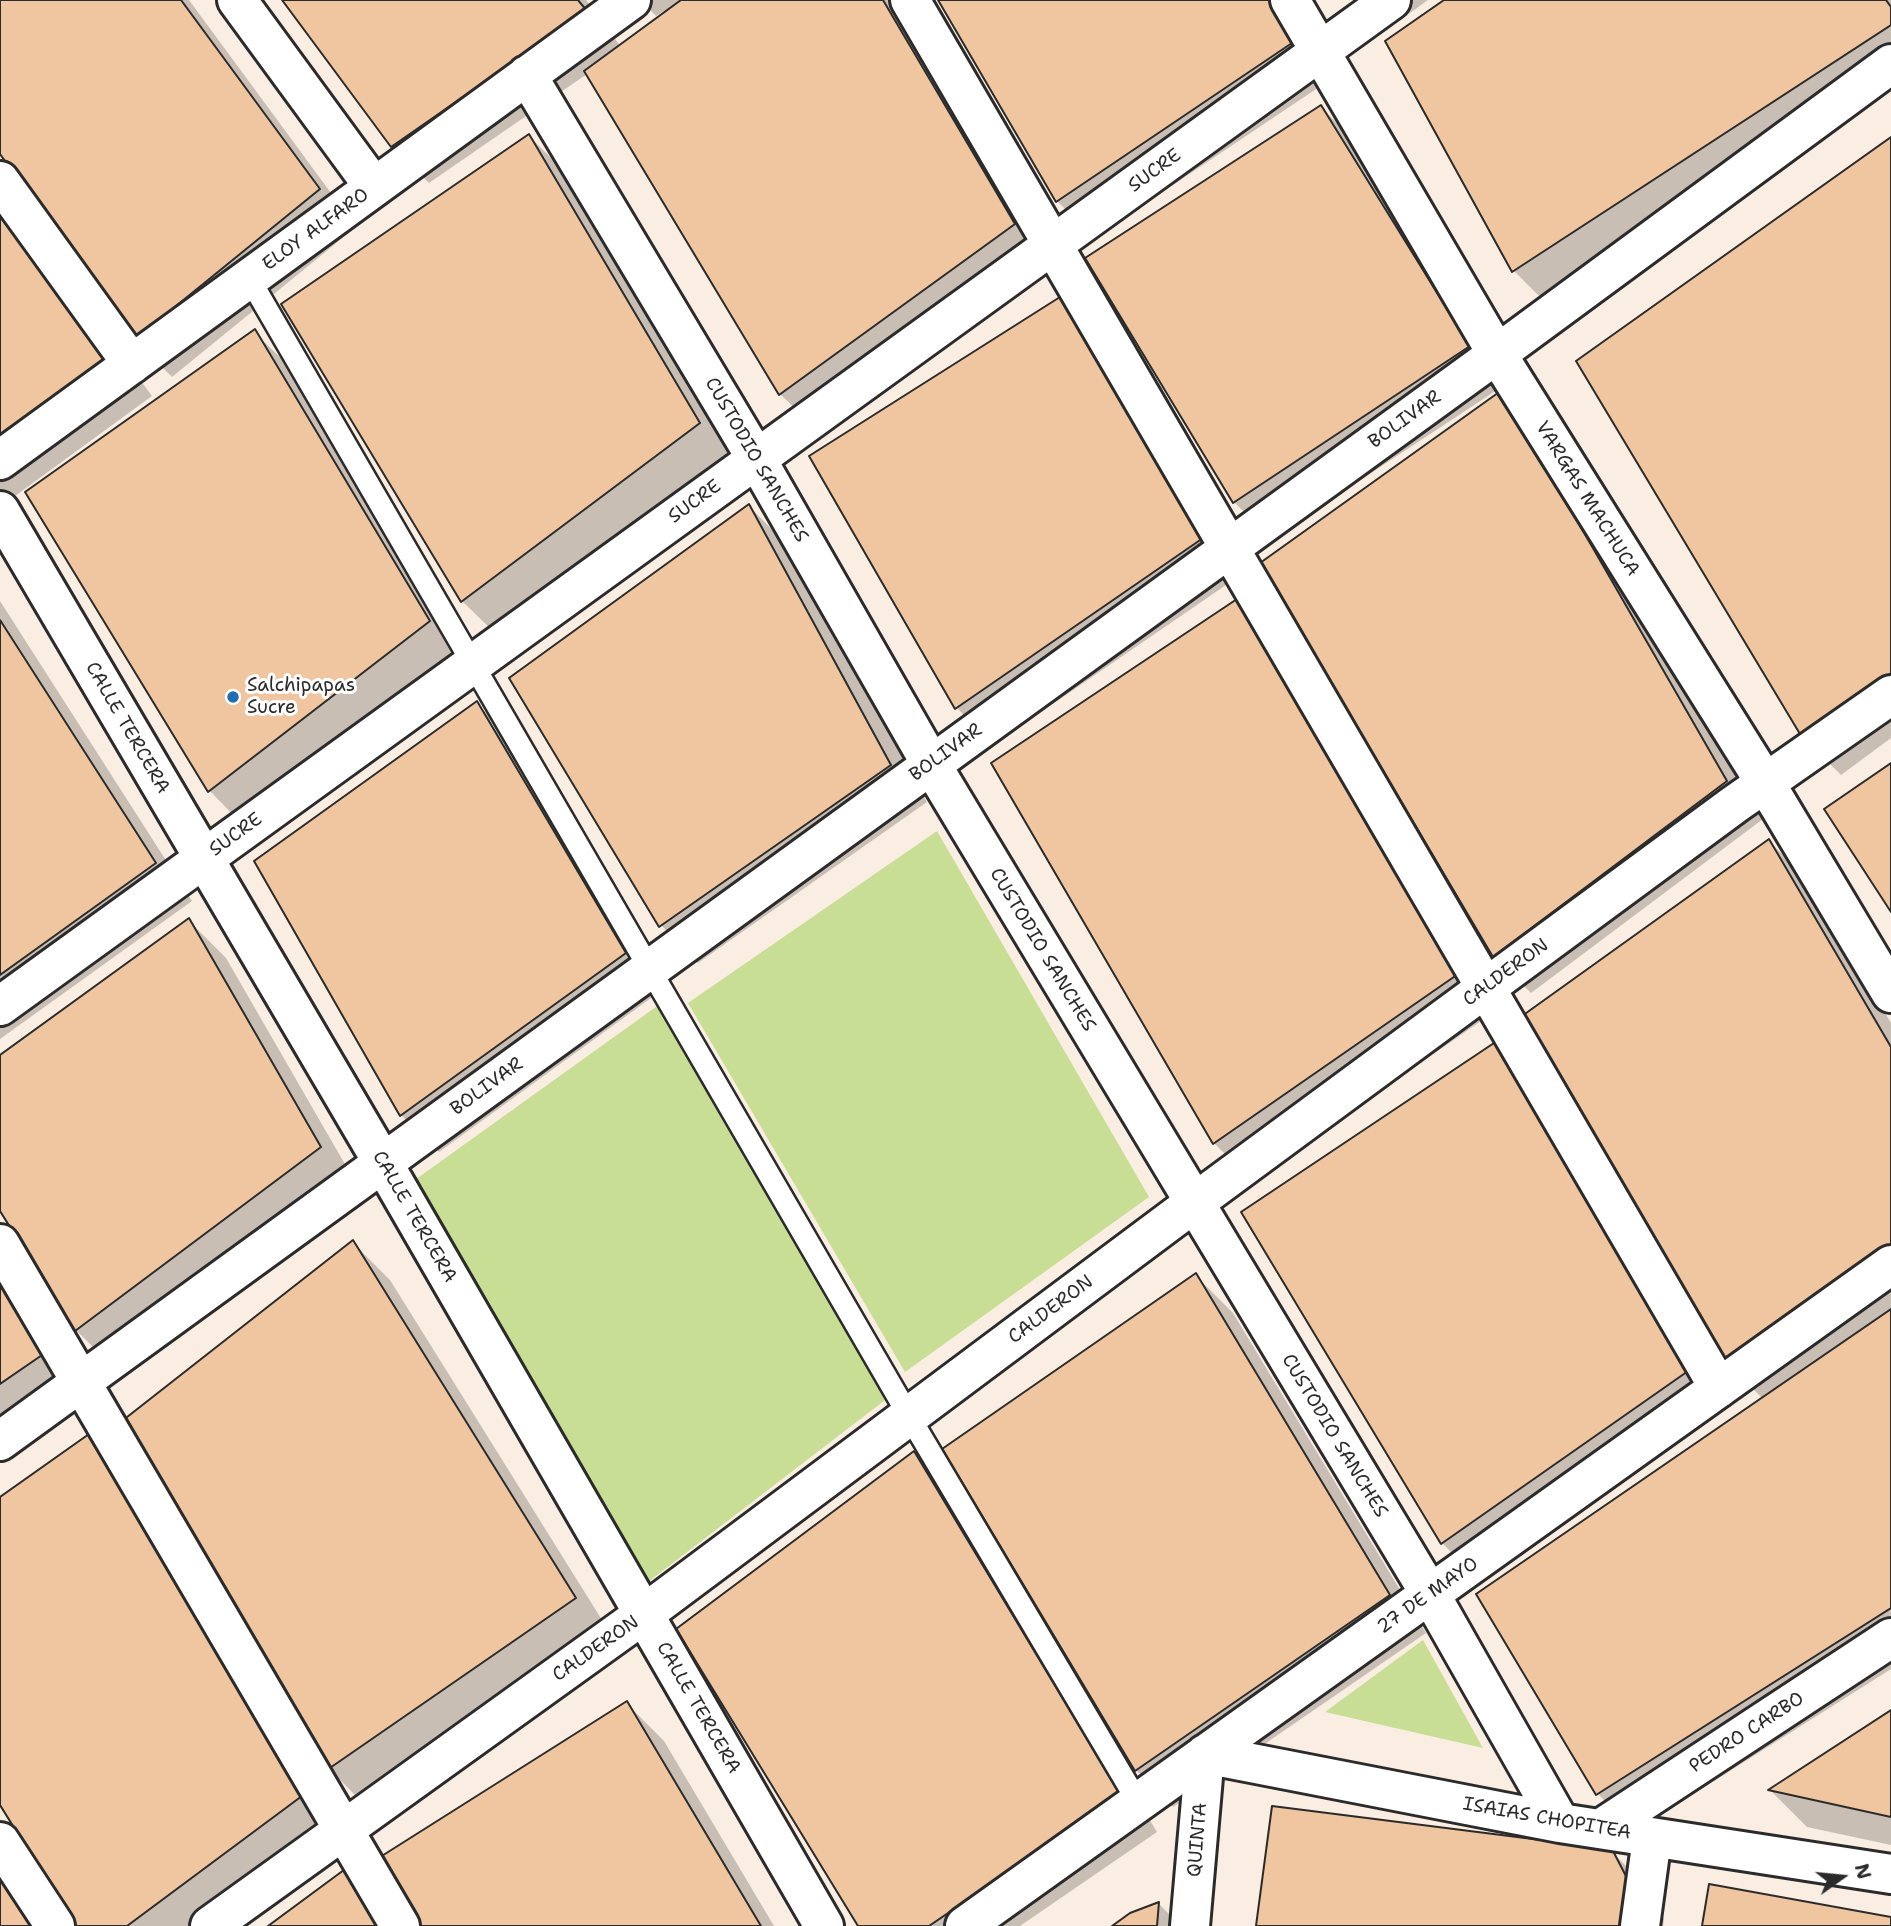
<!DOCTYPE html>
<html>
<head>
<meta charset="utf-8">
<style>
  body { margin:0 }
  #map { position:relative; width:1891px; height:1926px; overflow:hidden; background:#faeee2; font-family:"Shantell Sans",sans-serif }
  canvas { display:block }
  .north { position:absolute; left:1807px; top:1842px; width:70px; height:70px; -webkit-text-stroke:5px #fff; paint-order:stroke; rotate:75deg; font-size:19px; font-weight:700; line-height:28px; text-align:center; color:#2b2b2b }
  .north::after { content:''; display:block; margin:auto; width:24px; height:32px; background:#2b2b2b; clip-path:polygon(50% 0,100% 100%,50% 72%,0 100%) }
</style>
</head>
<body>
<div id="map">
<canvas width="1891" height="1926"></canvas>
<div class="north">N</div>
</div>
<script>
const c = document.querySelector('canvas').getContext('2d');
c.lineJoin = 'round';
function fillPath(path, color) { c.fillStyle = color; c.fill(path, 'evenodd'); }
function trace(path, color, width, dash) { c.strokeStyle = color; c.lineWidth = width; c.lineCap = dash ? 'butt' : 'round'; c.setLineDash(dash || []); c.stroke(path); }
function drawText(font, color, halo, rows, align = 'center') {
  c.font = font + ' "Shantell Sans",sans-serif'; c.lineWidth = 6; c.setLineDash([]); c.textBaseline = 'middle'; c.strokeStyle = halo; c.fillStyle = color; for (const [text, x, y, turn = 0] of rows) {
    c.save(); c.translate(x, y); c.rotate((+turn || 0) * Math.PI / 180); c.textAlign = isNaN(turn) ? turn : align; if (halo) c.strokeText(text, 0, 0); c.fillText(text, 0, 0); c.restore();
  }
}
const green = new Path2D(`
  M937,831l212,366 -244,175 -217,-369z
  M660,1004l229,393 -241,185 -236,-400z
  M1423,1640l60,108 -158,-36z`);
const shadow = new Path2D(`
  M0,0h189l167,227 -184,150 -37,-37 -135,-189z
  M284,0h302l35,47 45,-33 -2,-3 -8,5 -16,-16h257l154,262 -233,169 -38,-37 -193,-320 -158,109 -37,-37z
  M940,0h341l50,79 -237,159 -37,-37z
  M1378,0h50l-29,21z
  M1448,0h443v86l-340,222 -37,-37 -127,-229z
  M1321,107l37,37 148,240 -235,155 -37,-37z
  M529,136l37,37 170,288 -236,177 -38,-37z
  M1891,139v599l-50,37 -37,-37z
  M0,191l152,205 -152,111z
  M1059,299l37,37 146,238 -249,171 -37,-38z
  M254,332l38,37 174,290 -220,169 -37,-38z
  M1539,429l224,390 -232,174 -37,-37z
  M749,506l37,38 141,258 -229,161 -37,-38z
  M1242,597l255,413 -246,170 -37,-37z
  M0,601l192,300 -192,138z
  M476,703l37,37 149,250 -223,162 -38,-37 -144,-254z
  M1769,841l37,37 85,145v646l-256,162 -37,-37 -120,-199 285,-196 -32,-32z
  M189,921l37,37 131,227 -244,182 -37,-37 -76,-122v-150z
  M1534,1080l193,327 -248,173 -37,-37 -199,-331z
  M353,1243l37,37 222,356 -246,170 -37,-37z
  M0,1269l81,121 -81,57z
  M1195,1275l38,38 193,320 -253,174 -37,-37z
  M914,1454l37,37 206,341 -137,94h-160z
  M0,1499l346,329 -132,98h-137l-77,-124z
  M627,1704l37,37 110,185h-355z
  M1891,1712v133l-84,-18 -37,-37z
  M1611,1851l38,38 15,30 -1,7h-405z
  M1159,1904l22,22h-66l16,-11z`);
const building = new Path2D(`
  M0,0h181l139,189 -187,152 -133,-187z
  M282,0h296l9,11 -196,136z
  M681,0h202l132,224 -236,171 -195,-324z
  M938,0h331l26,41 -239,161z
  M1444,0h442l5,7v18l-379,247 -127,-231z
  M1321,105l149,241 -237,157 -148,-245z
  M529,134l171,289 -239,179 -180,-298z
  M1891,137v536l-88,66 -227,-378z
  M0,201l116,157 -116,85z
  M1060,297l146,239 -251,173 -146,-253z
  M255,329l175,292 -222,171 -183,-300z
  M1502,390l225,391 -234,176 -233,-394z
  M749,504l142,261 -232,162 -150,-249z
  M1243,595l218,377 -248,172 -222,-381z
  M0,620l156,243 -156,112z
  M477,701l149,252 -226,163 -146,-255z
  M1891,763v149l-67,-103z
  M1769,839l122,208v206l-161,115 -215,-347z
  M189,918l132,229 -246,184 -75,-120v-156z
  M1497,1041l194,328 -250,175 -200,-332z
  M353,1240l223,358 -249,172 -205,-349z
  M1196,1273l194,322 -255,176 -193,-322z
  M0,1285l45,68 -45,31z
  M1891,1309v299l-295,187 -120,-201z
  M89,1434l221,356 -183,136h-52l-75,-121v-308z
  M914,1451l207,344 -192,131h-71l-182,-297z
  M627,1701l134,225h-344l-40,-67z
  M1891,1710v107l-123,-27z
  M1272,1806l340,43 16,31 -7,46h-365z
  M352,1864l37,62h-121z
  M0,1873l35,53h-35z
  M1709,1884l182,33v9h-189z
  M1159,1902l-2,24h-45l18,-13z`);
const lane = new Path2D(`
  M249,278l660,1138 229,386`);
const street = new Path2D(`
  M237,0l137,187
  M910,0l809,1388
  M1290,0l207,354 269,430 125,209
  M527,75l229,383 175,306 499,830 130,229
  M0,181l132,183
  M0,460l631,-460
  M0,511l383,652 441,763
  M0,1006l1391,-1006
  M0,1244l400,682
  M0,1441l1497,-1087 394,-290
  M1602,1828l289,-190
  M0,1842l55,84
  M210,1926l434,-312 550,-411 541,-399 156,-109
  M965,1926l926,-661
  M1190,1926l15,-172 355,69 331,51
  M1640,1926l12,-88`);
const markers = [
  [233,697,7,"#1f6fb2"]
];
const streetNames = [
  ["SUCRE",1155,171,-36],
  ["ELOY ALFARO",316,230,-36],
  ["BOLIVAR",1405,420,-36],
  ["CUSTODIO SANCHES",756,460,60],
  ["VARGAS MACHUCA",1587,499,58],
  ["SUCRE",695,502,-36],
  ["CALLE TERCERA",127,728,60],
  ["BOLIVAR",946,753,-36],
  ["SUCRE",236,835,-36],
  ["CUSTODIO SANCHES",1042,950,59],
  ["CALDERON",1506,973,-36],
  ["BOLIVAR",487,1087,-36],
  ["CALLE TERCERA",414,1217,60],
  ["CALDERON",1051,1310,-37],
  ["CUSTODIO SANCHES",1334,1436,59],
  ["27 DE MAYO",1428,1596,-35],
  ["CALDERON",596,1649,-35],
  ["CALLE TERCERA",698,1708,60],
  ["PEDRO CARBO",1747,1733,-33],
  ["ISAIAS CHOPITEA",1547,1819,10],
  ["QUINTA",1198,1840,-85]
];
const poiNames = [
  ["Salchipapas",247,686],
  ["Sucre",247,708]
];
fillPath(green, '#c7de94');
fillPath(shadow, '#0003');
fillPath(building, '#efc69f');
trace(building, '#2b2b2b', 2);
trace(lane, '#2b2b2b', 26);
trace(street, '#2b2b2b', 44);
trace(lane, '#fff', 21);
trace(street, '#fff', 38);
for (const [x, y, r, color] of markers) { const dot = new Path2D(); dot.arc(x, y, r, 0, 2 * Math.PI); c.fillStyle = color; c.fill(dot); trace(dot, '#fff', 2.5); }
drawText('19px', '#2b2b2b', '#fff', streetNames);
drawText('19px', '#2b2b2b', '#fff', poiNames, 'left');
</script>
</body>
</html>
